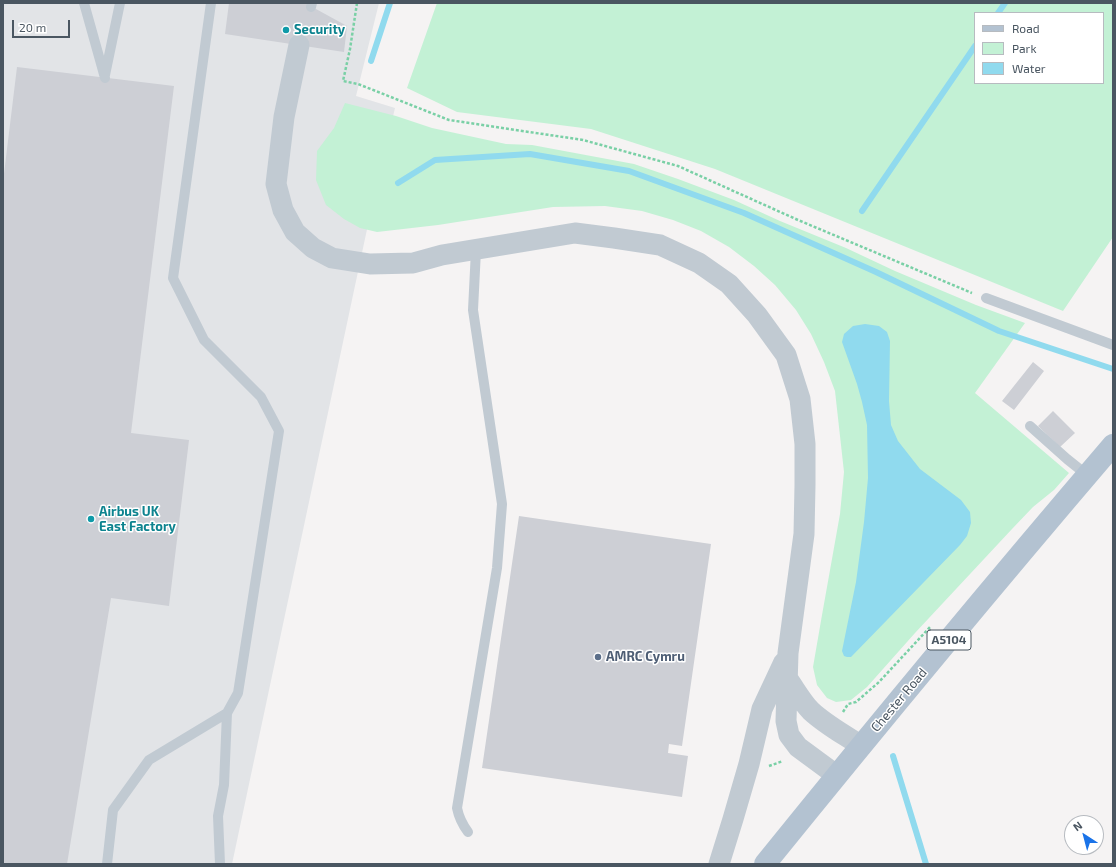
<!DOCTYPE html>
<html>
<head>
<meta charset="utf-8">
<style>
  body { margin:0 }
  #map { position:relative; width:1116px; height:867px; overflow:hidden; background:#f5f3f3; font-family:"Exo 2",sans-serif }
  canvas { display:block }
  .frame { position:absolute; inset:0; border:4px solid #4a5661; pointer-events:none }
  .legend { position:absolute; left:974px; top:12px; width:130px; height:72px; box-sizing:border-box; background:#fff; border:1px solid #b7bbc0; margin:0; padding:5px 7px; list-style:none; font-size:12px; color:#4a5661 }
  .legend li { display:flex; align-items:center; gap:8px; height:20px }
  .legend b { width:20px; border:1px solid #b7bbc0 }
  .north { position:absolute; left:1064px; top:815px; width:40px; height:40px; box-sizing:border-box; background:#fff; border:1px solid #b7bbc0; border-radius:50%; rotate:324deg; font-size:11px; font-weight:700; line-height:16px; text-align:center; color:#4a5661 }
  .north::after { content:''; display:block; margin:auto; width:14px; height:18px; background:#1a73e8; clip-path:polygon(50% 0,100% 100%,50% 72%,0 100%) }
  .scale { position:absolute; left:12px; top:20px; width:58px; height:18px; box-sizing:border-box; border:2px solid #4a5661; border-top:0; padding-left:5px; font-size:12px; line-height:14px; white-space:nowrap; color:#4a5661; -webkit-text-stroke:3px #fff; paint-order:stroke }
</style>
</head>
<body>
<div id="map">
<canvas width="1116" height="867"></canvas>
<div class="frame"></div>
<ul class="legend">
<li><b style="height:5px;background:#b3c2d1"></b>Road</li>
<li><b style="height:11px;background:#c3f1d5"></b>Park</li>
<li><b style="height:11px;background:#90daee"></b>Water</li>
</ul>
<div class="north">N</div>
<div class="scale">20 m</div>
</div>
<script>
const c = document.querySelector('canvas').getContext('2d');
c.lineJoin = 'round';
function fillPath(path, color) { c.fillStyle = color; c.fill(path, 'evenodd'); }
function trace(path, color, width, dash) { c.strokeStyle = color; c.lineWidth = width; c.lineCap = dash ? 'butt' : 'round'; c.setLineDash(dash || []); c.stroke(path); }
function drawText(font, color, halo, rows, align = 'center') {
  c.font = font + ' "Exo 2",sans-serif'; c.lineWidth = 3; c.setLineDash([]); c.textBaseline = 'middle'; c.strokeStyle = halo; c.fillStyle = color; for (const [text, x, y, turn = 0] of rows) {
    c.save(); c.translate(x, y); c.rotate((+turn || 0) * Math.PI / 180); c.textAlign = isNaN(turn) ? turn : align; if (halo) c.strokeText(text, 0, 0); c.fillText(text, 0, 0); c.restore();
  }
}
const airport = new Path2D(`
  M3,3h376l-23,93 39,12 -19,79 -144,677h-229z`);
const green = new Path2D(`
  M437,3h676v234l-50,74 -348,-142 -124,-40 -134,-17 -50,-24zM975,13h128v70h-128z
  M345,103l51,13 36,12 74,16 26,1 102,19 44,15 56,21 46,21 66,27 49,23 81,34 49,18 -50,70 94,80 -15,17 -21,17 -21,22 -97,104 -48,54 -16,13 -15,2 -9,-4 -10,-13 -4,-18 9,-52 18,-101 4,-42 -9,-81 -11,-29 -13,-28 -15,-24 -21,-25 -21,-19 -25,-19 -28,-16 -28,-11 -31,-9 -37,-5 -52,1 -115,18 -61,7 -17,-4 -16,-9 -18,-14 -10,-25 1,-29 17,-23z`);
const water = new Path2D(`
  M865,324l14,2 8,6 3,9 -1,60 2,24 7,16 22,28 41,31 9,12 1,11 -4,13 -7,9 -109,112h-4l-3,-1 -2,-5 14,-69 8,-60 4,-44 -1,-53 -5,-23 -5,-18 -15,-42 2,-8 9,-8z`);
const stream = new Path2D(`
  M998,13l7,-10
  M371,61l19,-58
  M398,183l37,-23 95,-6 99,17 115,42 132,59 123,59 114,38
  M862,211l113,-165
  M893,756l33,108`);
const building = new Path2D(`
  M229,3h76l42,23 -3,26 -119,-18z
  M17,67l157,19 -43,347 58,7 -20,166 -58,-8 -44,266h-64v-682z
  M1033,362l11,9 -30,39 -12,-9z
  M1053,411l22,22 -15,14 -22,-21z
  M519,516l192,28 -29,202 -13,-2 -1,9 20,3 -6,41 -200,-29z`);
const path = new Path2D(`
  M357,3l-7,46 -7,32 15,3 91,36 134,20 95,26 120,54 174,73
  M843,712l5,-8 8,-2 23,-20 52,-56
  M769,766l14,-5`);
const lane = new Path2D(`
  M84,3l21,75
  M311,7l1,-4
  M105,75l15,-72
  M986,298l127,47
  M1030,426l37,33 20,16
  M468,832c-6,-8 -9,-14 -11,-24l40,-240 5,-64 -29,-194 3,-60
  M107,864l6,-54 36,-50 78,-47 11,-20 41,-262 -18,-34 -57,-57 -31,-62 38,-275
  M220,864l-2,-48 6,-31 3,-72`);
const street = new Path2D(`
  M299,45l-15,72 -8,67 7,26 12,22 18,16 19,10 38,6 43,-1 29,-8 133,-22 39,5 46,7 39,18 30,21 28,31 29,40 14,44 5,45v41l-1,49 -16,119 -2,68 3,14 9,12 38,28
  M787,678c8,11 15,24 24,33 15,14 34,24 50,35
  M719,864l14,-45 16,-55 13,-55 22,-47`);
const primary = new Path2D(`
  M765,864c114,-141 230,-281 348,-419`);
const markers = [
  [286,30,4,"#0f9aa8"],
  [91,519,4,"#0f9aa8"],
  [598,657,4,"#5c6f8a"]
];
const shields = [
  [949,640,44]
];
const shieldNames = [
  ["A5104",949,640]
];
const cultureNames = [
  ["Security",294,30],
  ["Airbus UK",99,512],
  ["East Factory",99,527]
];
const serviceNames = [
  ["AMRC Cymru",606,657]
];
const streetNames = [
  ["Chester Road",899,700,-50]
];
fillPath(airport, '#e2e4e7');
fillPath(green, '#c3f1d5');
fillPath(water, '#90daee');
trace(stream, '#90daee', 6);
fillPath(building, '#cdcfd5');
trace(path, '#7ad0a6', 2.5, [3, 2]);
trace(lane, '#c1cad2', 10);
trace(street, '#c1cad2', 21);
trace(primary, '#b3c2d1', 22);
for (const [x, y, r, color] of markers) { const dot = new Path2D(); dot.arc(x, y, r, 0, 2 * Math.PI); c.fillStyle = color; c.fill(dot); trace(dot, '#fff', 1.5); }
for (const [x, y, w] of shields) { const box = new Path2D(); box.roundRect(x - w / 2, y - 10, w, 20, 3); c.fillStyle = '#fff'; c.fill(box); trace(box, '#4a5661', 1); }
drawText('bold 12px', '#4a5661', null, shieldNames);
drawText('bold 13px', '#0d838f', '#fff', cultureNames, 'left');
drawText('bold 13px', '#4e5e75', '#fff', serviceNames, 'left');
drawText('13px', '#4a5661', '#fff', streetNames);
</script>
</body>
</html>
